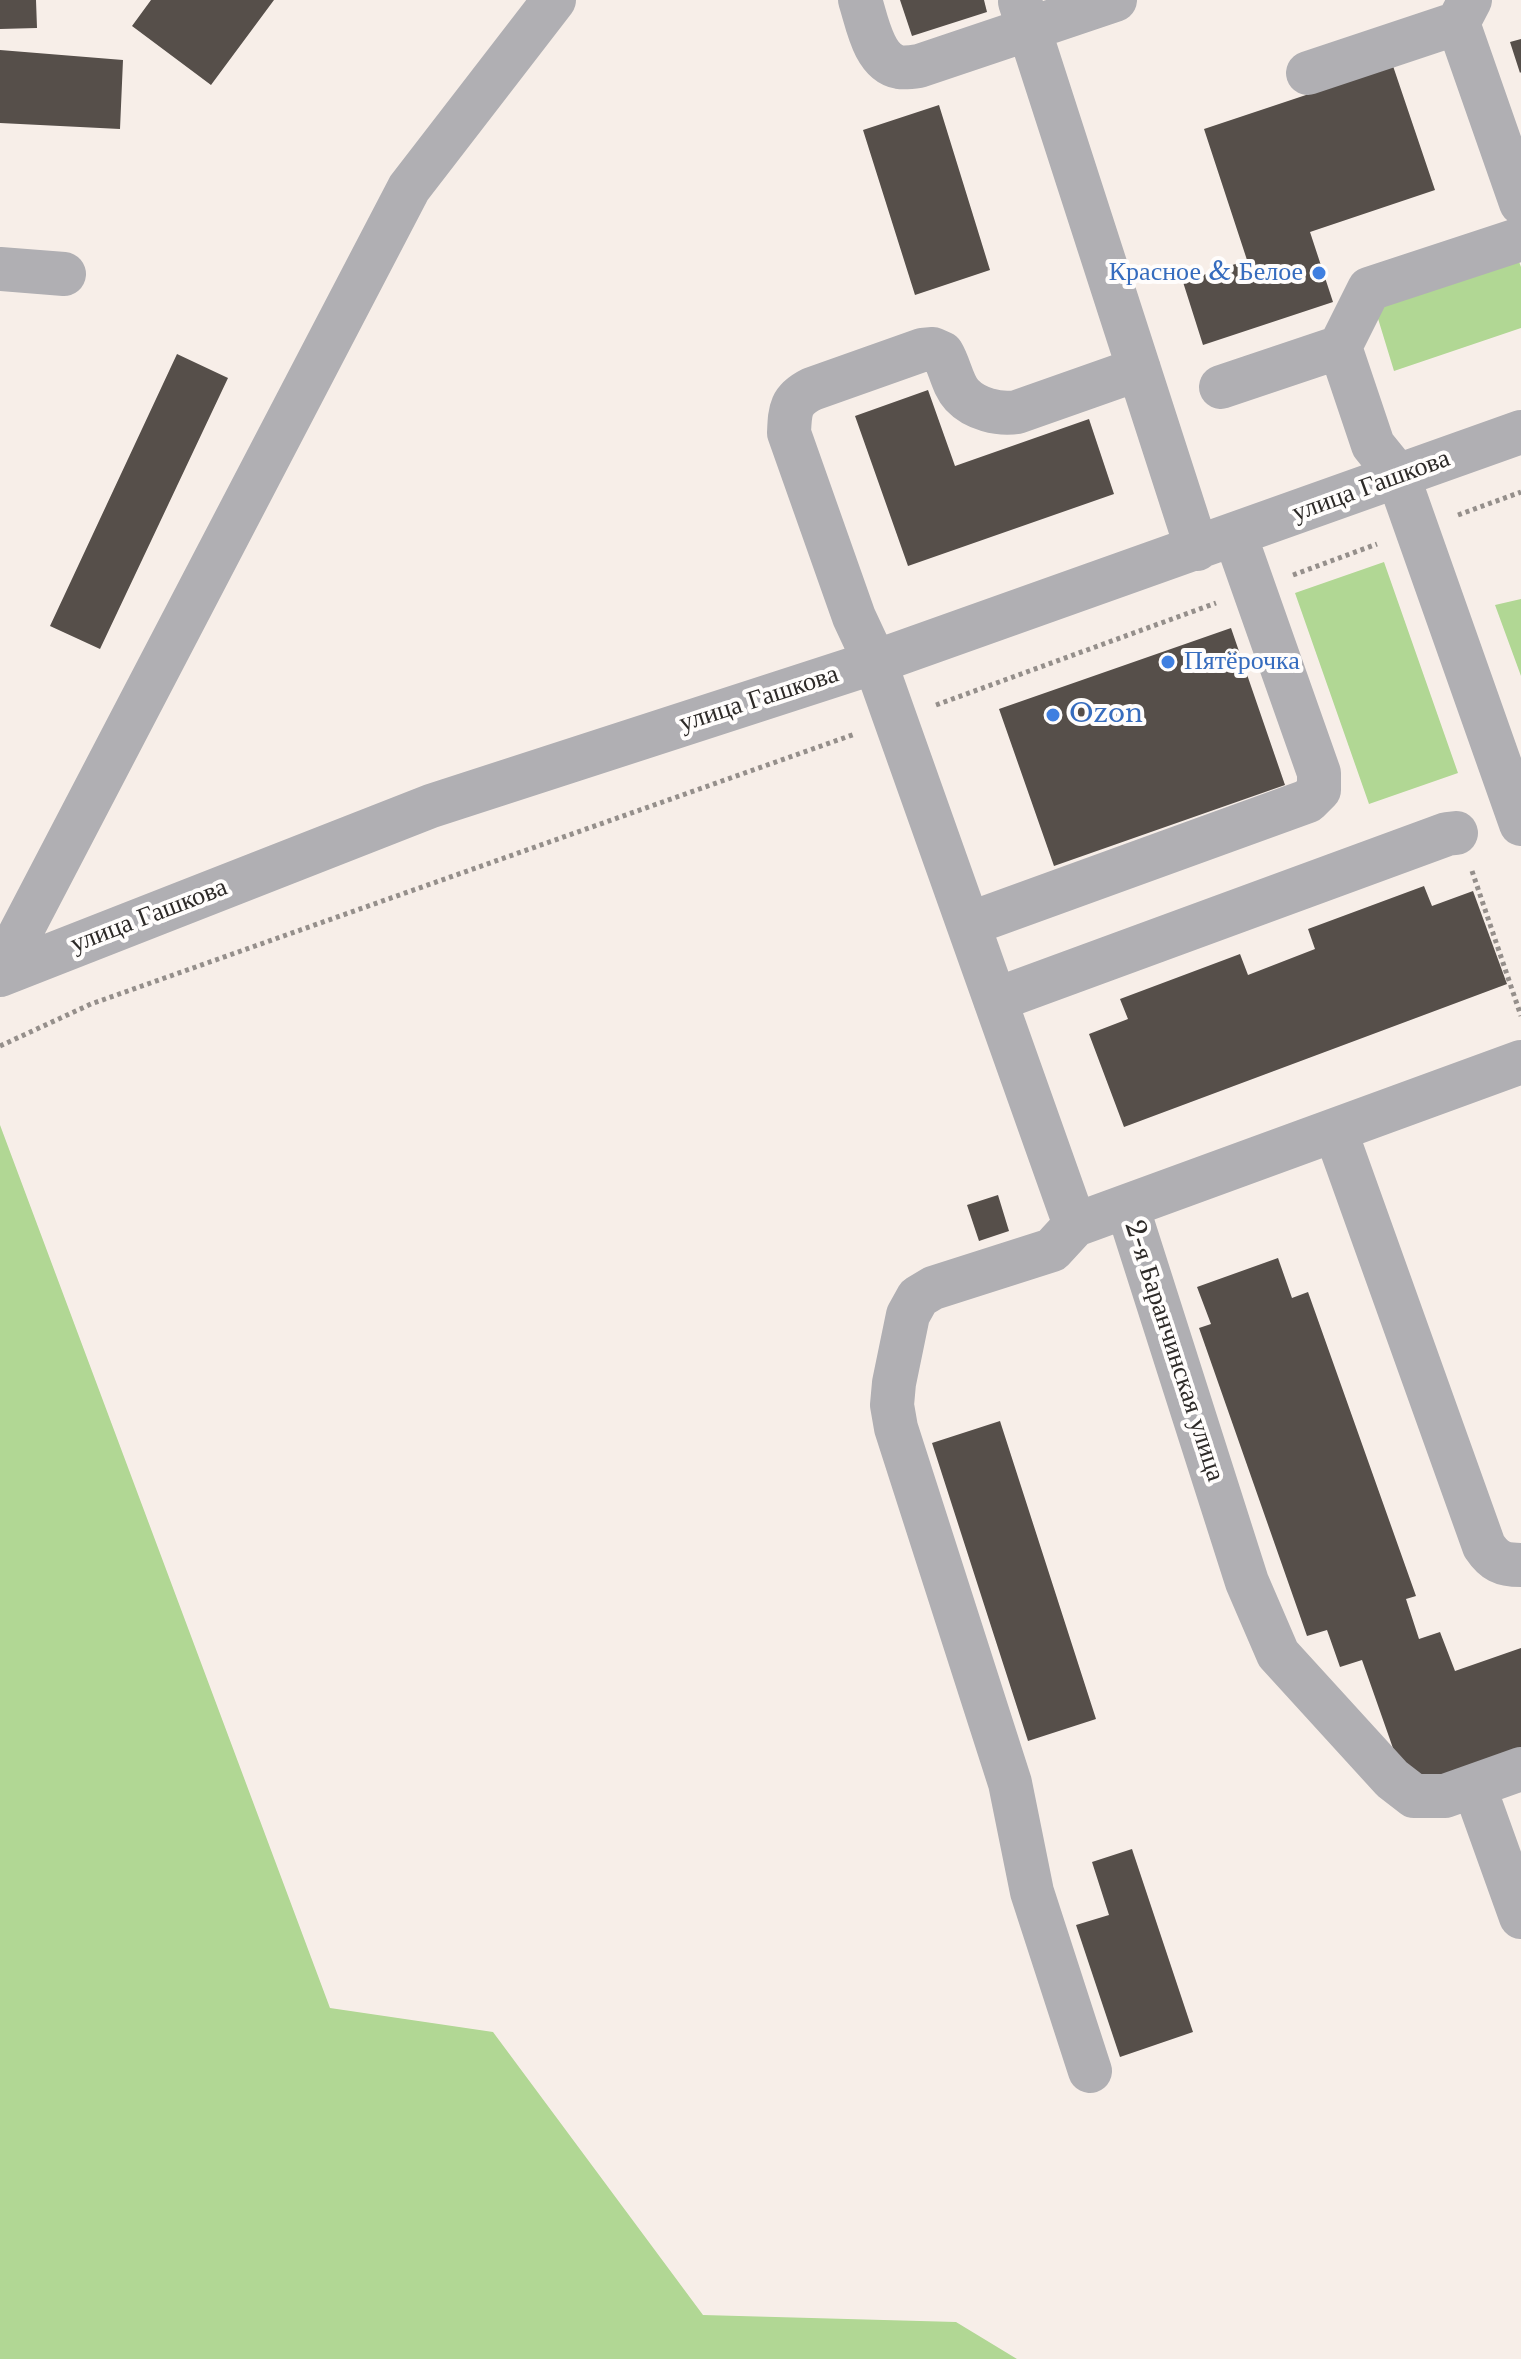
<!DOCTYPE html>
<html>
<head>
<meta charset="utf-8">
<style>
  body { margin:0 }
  canvas { display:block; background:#f7eee8 }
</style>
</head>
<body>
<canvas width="1521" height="2359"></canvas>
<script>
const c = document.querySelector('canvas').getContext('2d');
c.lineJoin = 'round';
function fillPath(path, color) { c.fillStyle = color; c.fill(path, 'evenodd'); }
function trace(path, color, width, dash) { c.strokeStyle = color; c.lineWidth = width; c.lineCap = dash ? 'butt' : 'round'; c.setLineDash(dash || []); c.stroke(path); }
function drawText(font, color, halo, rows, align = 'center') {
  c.font = font + ' "Libre Baskerville",serif'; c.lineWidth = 8; c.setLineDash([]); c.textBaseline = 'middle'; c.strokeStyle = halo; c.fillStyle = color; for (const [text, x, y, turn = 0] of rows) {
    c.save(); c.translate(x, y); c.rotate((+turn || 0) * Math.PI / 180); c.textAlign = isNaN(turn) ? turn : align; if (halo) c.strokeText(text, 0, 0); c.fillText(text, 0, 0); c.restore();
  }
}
const green = new Path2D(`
  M1512,242l9,25v61l-127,43 -25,-82z
  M1384,562l74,211 -89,31 -74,-211z
  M1521,599v77l-26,-71z
  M0,1125l330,883 163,24 210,283 253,7 61,37h-1017z`);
const building = new Path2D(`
  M0,0h36l1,28 -37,1z
  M151,0h123l-63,85 -79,-59z
  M900,0h84l3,12 -75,24z
  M1521,39v33l-1,1 -10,-31z
  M0,50l123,10 -3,69 -120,-6z
  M1393,66l42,124 -125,42 23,70 -130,43 -20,-63 64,-22 -43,-131z
  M939,105l51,165 -75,25 -52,-165z
  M177,354l51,24 -128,271 -50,-23z
  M928,390l27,76 134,-47 25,75 -206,72 -53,-150z
  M1231,628l54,157 -231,81 -55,-157z
  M1424,886l8,20 41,-15 34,93 -383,143 -35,-93 39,-15 -8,-20 120,-45 8,21 67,-26 -7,-20z
  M998,1195l11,36 -30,10 -12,-36z
  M1278,1258l14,40 16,-6 108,304 -10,3 13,40 21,-7 15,39 66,-23v99l-114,41 -45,-128 -22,7 -13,-37 -20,6 -108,-308 12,-4 -14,-37z
  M1000,1421l96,298 -68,22 -96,-298z
  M1132,1849l61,183 -73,25 -44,-132 33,-10 -17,-53z`);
const path = new Path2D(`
  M1458,515l63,-23
  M1293,575l84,-31
  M936,705l280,-102
  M1472,871l49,145
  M0,1046l91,-42 764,-270`);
const minor = new Path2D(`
  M860,0c7,21 13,62 39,67 6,1 13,0 20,-1l110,-37 168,520
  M1470,0l-12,23 63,180
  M1020,2l9,27 86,-29
  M1308,73l150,-50
  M0,269l64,5
  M1340,347l29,-58 152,-50
  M1139,369l-122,43c-18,3 -42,-3 -55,-17 -10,-11 -12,-29 -20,-42l-9,-4 -11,1 -110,39c-22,11 -22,21 -23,44l65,184 21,45 200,563 52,-19 120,376 31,72 114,125 22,17h31l76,-27
  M1221,387l119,-40 33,98 25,31 123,348
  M969,924l339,-123 11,-11v-17l-84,-238
  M0,972l409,-784 145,-188
  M0,975l431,-169 444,-144 646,-230
  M995,1000l452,-166 9,-1
  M1335,1130l149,416c10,15 18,19 37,19
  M1127,1206l394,-144
  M1075,1225l-23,25 -119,38 -15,9 -10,18 -14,68 -2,22 4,23 114,355 22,109 58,179
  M1474,1786l47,131`);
const markers = [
  [1319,273,8,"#3f7fe0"],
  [1168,662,8,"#3f7fe0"],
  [1053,715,8,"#3f7fe0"]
];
const shopNames = [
  ["Красное & Белое",1303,273,"right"],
  ["Пятёрочка",1184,662],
  ["Ozon",1069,715]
];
const streetNames = [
  ["улица Гашкова",1371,486,-20],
  ["улица Гашкова",759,699,-18],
  ["улица Гашкова",149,916,-21],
  ["2-я Баранчинская улица",1174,1351,72]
];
fillPath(green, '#b1d794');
fillPath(building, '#564f4a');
trace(path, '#958f8b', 5, [4, 4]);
trace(minor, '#b0afb3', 44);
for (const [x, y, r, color] of markers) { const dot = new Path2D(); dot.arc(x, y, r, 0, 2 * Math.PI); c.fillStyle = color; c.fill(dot); trace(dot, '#fffdfc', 3); }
drawText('26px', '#366cbe', '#fffdfc', shopNames, 'left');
drawText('26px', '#2d2a28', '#fffdfc', streetNames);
</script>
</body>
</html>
